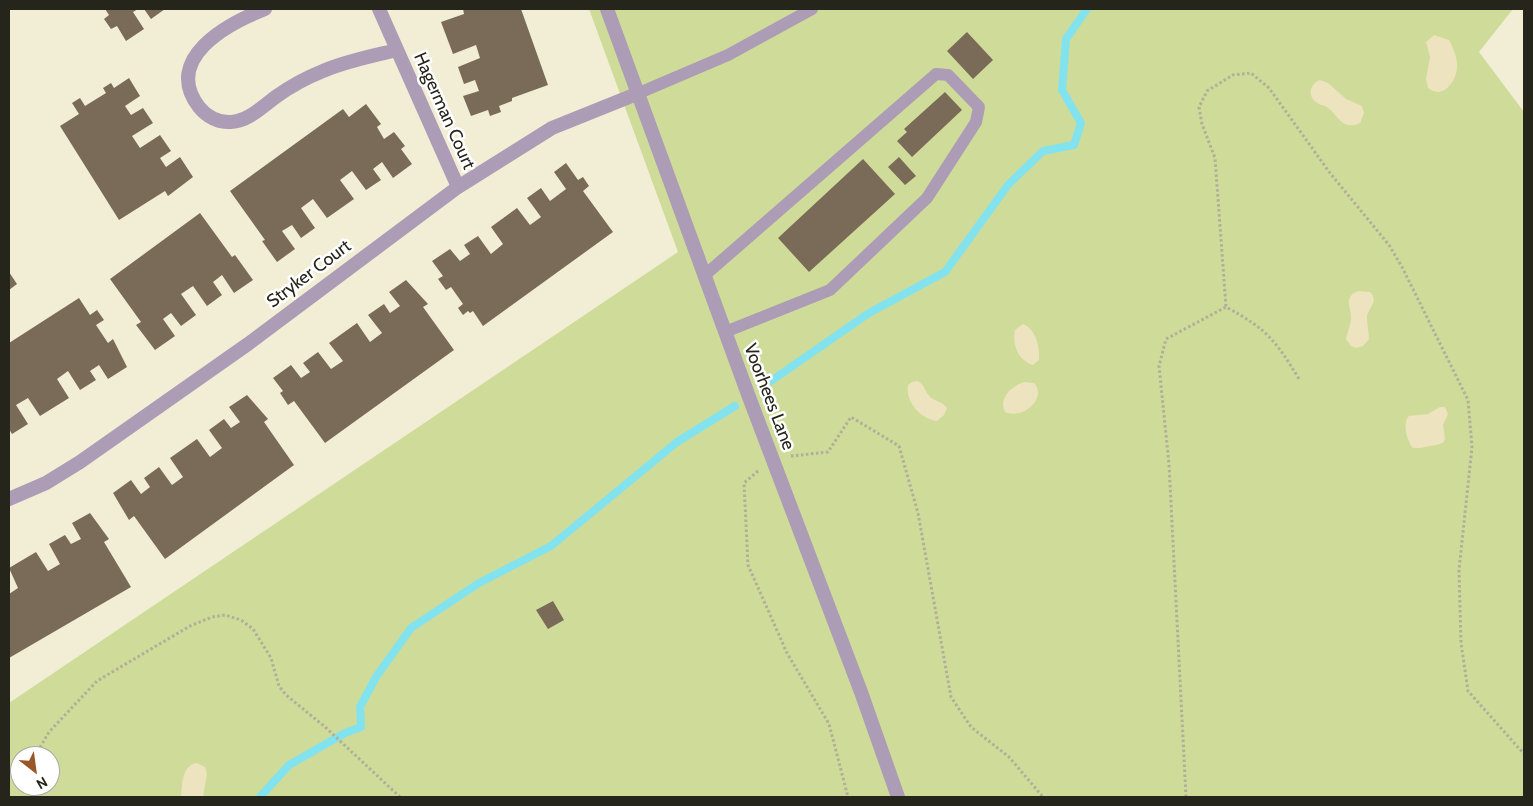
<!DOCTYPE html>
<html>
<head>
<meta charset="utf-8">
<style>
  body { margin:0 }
  #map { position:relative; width:1533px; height:806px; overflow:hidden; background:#f2eed5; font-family:Cabin,sans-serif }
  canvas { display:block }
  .frame { position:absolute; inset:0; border:10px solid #26251b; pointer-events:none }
  .north { position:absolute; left:10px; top:746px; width:50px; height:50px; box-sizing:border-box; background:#fff; border:1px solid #a8a8a4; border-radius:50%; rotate:150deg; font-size:14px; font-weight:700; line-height:20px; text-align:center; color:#26251b }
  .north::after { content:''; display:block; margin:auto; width:18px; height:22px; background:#9a5528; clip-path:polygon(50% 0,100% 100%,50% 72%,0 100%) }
</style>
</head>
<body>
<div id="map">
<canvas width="1533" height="806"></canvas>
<div class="frame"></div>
<div class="north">N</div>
</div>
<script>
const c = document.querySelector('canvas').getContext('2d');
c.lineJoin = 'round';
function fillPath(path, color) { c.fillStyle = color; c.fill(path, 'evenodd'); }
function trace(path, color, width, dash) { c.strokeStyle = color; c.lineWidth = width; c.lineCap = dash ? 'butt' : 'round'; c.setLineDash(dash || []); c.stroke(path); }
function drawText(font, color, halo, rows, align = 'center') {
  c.font = font + ' Cabin,sans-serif'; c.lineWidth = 5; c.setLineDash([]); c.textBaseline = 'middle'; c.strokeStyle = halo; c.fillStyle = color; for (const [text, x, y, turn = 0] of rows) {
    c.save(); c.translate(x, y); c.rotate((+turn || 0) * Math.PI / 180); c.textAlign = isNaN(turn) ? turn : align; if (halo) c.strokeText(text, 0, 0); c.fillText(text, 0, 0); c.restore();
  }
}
const green = new Path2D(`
  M589,9h924l-34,43 45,60v685h-1515v-94l669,-451zM20,756h30v30h-30z`);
const sand = new Path2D(`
  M1434,35l15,5c4,7 7,15 8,23 2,15 -13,38 -29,25l-2,-9 4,-22 -4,-15z
  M1320,80l8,3 18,16 16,7 2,7 -4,10c-18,8 -21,-7 -33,-16 -4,-2 -8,-2 -11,-5 -9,-7 -6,-18 4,-22z
  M1358,291l12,1c10,10 -3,16 -3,26 0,7 2,14 2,21l-6,7 -7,2 -5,-2 -5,-7c1,-7 5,-14 5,-20 1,-12 -9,-21 7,-28z
  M1023,324c13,5 17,23 16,36l-6,5c-15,-5 -21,-20 -18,-35z
  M918,381c7,4 7,11 12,16 6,5 12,4 17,11l-3,7 -7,6c-16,-2 -32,-19 -29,-36l4,-3z
  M1024,382l10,1c14,15 -11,37 -29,29 -7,-14 7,-26 19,-30z
  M1440,407h5l3,7 -5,11c2,17 6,18 -13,21 -7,1 -11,3 -17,2 -6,-7 -11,-25 -4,-32l19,-2z
  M197,763l8,4 2,7 -4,23h-22c1,-13 1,-32 16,-34z`);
const stream = new Path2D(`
  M771,381l98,-68 76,-41 63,-87 35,-34 31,-6 7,-22 -19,-33 4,-51 21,-30
  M260,797l29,-32 56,-32 16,-6 -1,-20 16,-30 35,-49 68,-45 72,-37 126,-104 58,-36`);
const building = new Path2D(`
  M105,9h33l-5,3 11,17 -18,12 -9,-15 -6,3 -7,-10 5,-4z
  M144,9h21l-14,10z
  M463,9h58l27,76 -36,13v3l-13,5 2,6 -11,4 -2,-6 -17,6 -8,-20 16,-5 -4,-11 -11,4 -6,-17 22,-9 -4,-13 -23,9 -12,-32 23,-8z
  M967,32l26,28 -20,19 -26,-28z
  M129,78l11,18 -15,10 6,9 12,-7 10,15 -21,13 8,12 20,-13 11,16 -11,7 6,9 14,-10 13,20 -25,19 -3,-5 -46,29 -59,-94 19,-12 -7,-11 8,-5 5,8 21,-13 -3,-5 8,-5 3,5z
  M945,92l17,18 -50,47 -15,-16 10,-9 -3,-3z
  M366,104l15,20 -4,3 7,12 10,-7 11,14 -4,3 11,15 -19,14 -11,-16 -9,7 8,11 -15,10 -14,-19 -12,9 14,19 -27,19 -14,-19 -12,9 14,20 -14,10 -9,-13 -10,6 13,18 -18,13 -15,-21 3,-1 -35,-49 113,-82 6,8z
  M899,157l17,19 -11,9 -17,-18z
  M863,159l32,35 -86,78 -31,-34z
  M566,163l12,17 5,-3 6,9 -6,5 30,41 -130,94 -10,-15 -3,2 -2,-2 -5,4 -5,-7 5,-4 -12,-17 -5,3 -8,-11 5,-3 -11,-15 18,-12 10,12 10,-7 -6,-9 14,-9 13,18 12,-10 -12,-17 26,-19 13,17 11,-8 -14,-19 14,-10 9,13 16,-12 -12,-17z
  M200,213l32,44 3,-2 18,25 -19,13 -12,-18 -9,7 9,13 -15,11 -14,-20 -12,8 15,21 -15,11 -10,-13 -8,6 12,17 -20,14 -19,-25 5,-3 -31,-43z
  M9,272l8,12 -8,6z
  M406,280l22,24 -5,3 31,43 -129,93 -31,-42 -6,4 -8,-12 3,-2 -10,-13 18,-13 10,13 9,-6 -7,-9 15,-11 13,17 12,-8 -14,-18 28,-20 13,19 12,-9 -14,-18 16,-11 6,9 10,-7 -11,-14z
  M79,298l11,17 7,-5 7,10 -8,5 12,18 5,-4 14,28 -19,12 -9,-14 -9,6 6,9 -16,10 -12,-19 -11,8 12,19 -29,18 -12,-18 -12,7 12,19 -16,10 -3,-5v-86z
  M247,395l21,24 -4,3 30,43 -129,94 -31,-43 -5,4 -16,-27 18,-13 10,14 9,-7 -6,-9 15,-11 13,18 11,-8 -13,-19 27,-19 13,18 12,-9 -13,-18 15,-11 7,9 9,-6 -11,-15z
  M90,513l19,26 -5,3 27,45 -122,71v-64l9,-6 -9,-20 27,-16 12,19 12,-7 -11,-20 16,-9 6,9 10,-5 -9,-16z
  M553,601l11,19 -16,9 -12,-19z`);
const path = new Path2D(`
  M1299,379c-23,-38 -32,-50 -73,-72l-11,-149 -13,-34 -3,-17 8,-16 26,-16 18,-2 18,15 61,85 59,72 13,22 66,133 4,47 -13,123 2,73 7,48 56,63
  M791,456l37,-4 23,-35 48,29 19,67 33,184 20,30 38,30 34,40
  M758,471l-14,12 4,82 39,88 42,71 19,73
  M35,756l14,-24 48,-51 93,-55 22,-9 13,-2 16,5 12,9 18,29 8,28 7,9 38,31 76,71
  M30,786l2,11
  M1186,797l-17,-333 -10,-98 7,-27 60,-32`);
const service = new Path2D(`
  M639,93l89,-38 84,-46
  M705,275l231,-201 12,1 31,32 -3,15 -49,76 -97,92 -105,42`);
const minor = new Path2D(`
  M265,9c-38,15 -103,50 -66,98 7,9 19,16 32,15 18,-1 32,-16 46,-26 14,-10 31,-19 46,-25 23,-10 49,-15 74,-21
  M379,9l79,178
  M607,9l142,388 112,295 37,105
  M9,499l37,-16 34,-21 168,-118 210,-157 94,-59 87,-35`);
const streetNames = [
  ["Hagerman Court",444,111,66],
  ["Stryker Court",309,274,-37],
  ["Voorhees Lane",769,397,69]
];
fillPath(green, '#cfdb99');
fillPath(sand, '#ede3be');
trace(stream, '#82e3ef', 8);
fillPath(building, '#7a6b59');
trace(path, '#b1ae99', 3, [2.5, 2.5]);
trace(service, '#ac9cb6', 12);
trace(minor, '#ac9cb6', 14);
drawText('18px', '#26251b', '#fff', streetNames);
</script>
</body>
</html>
